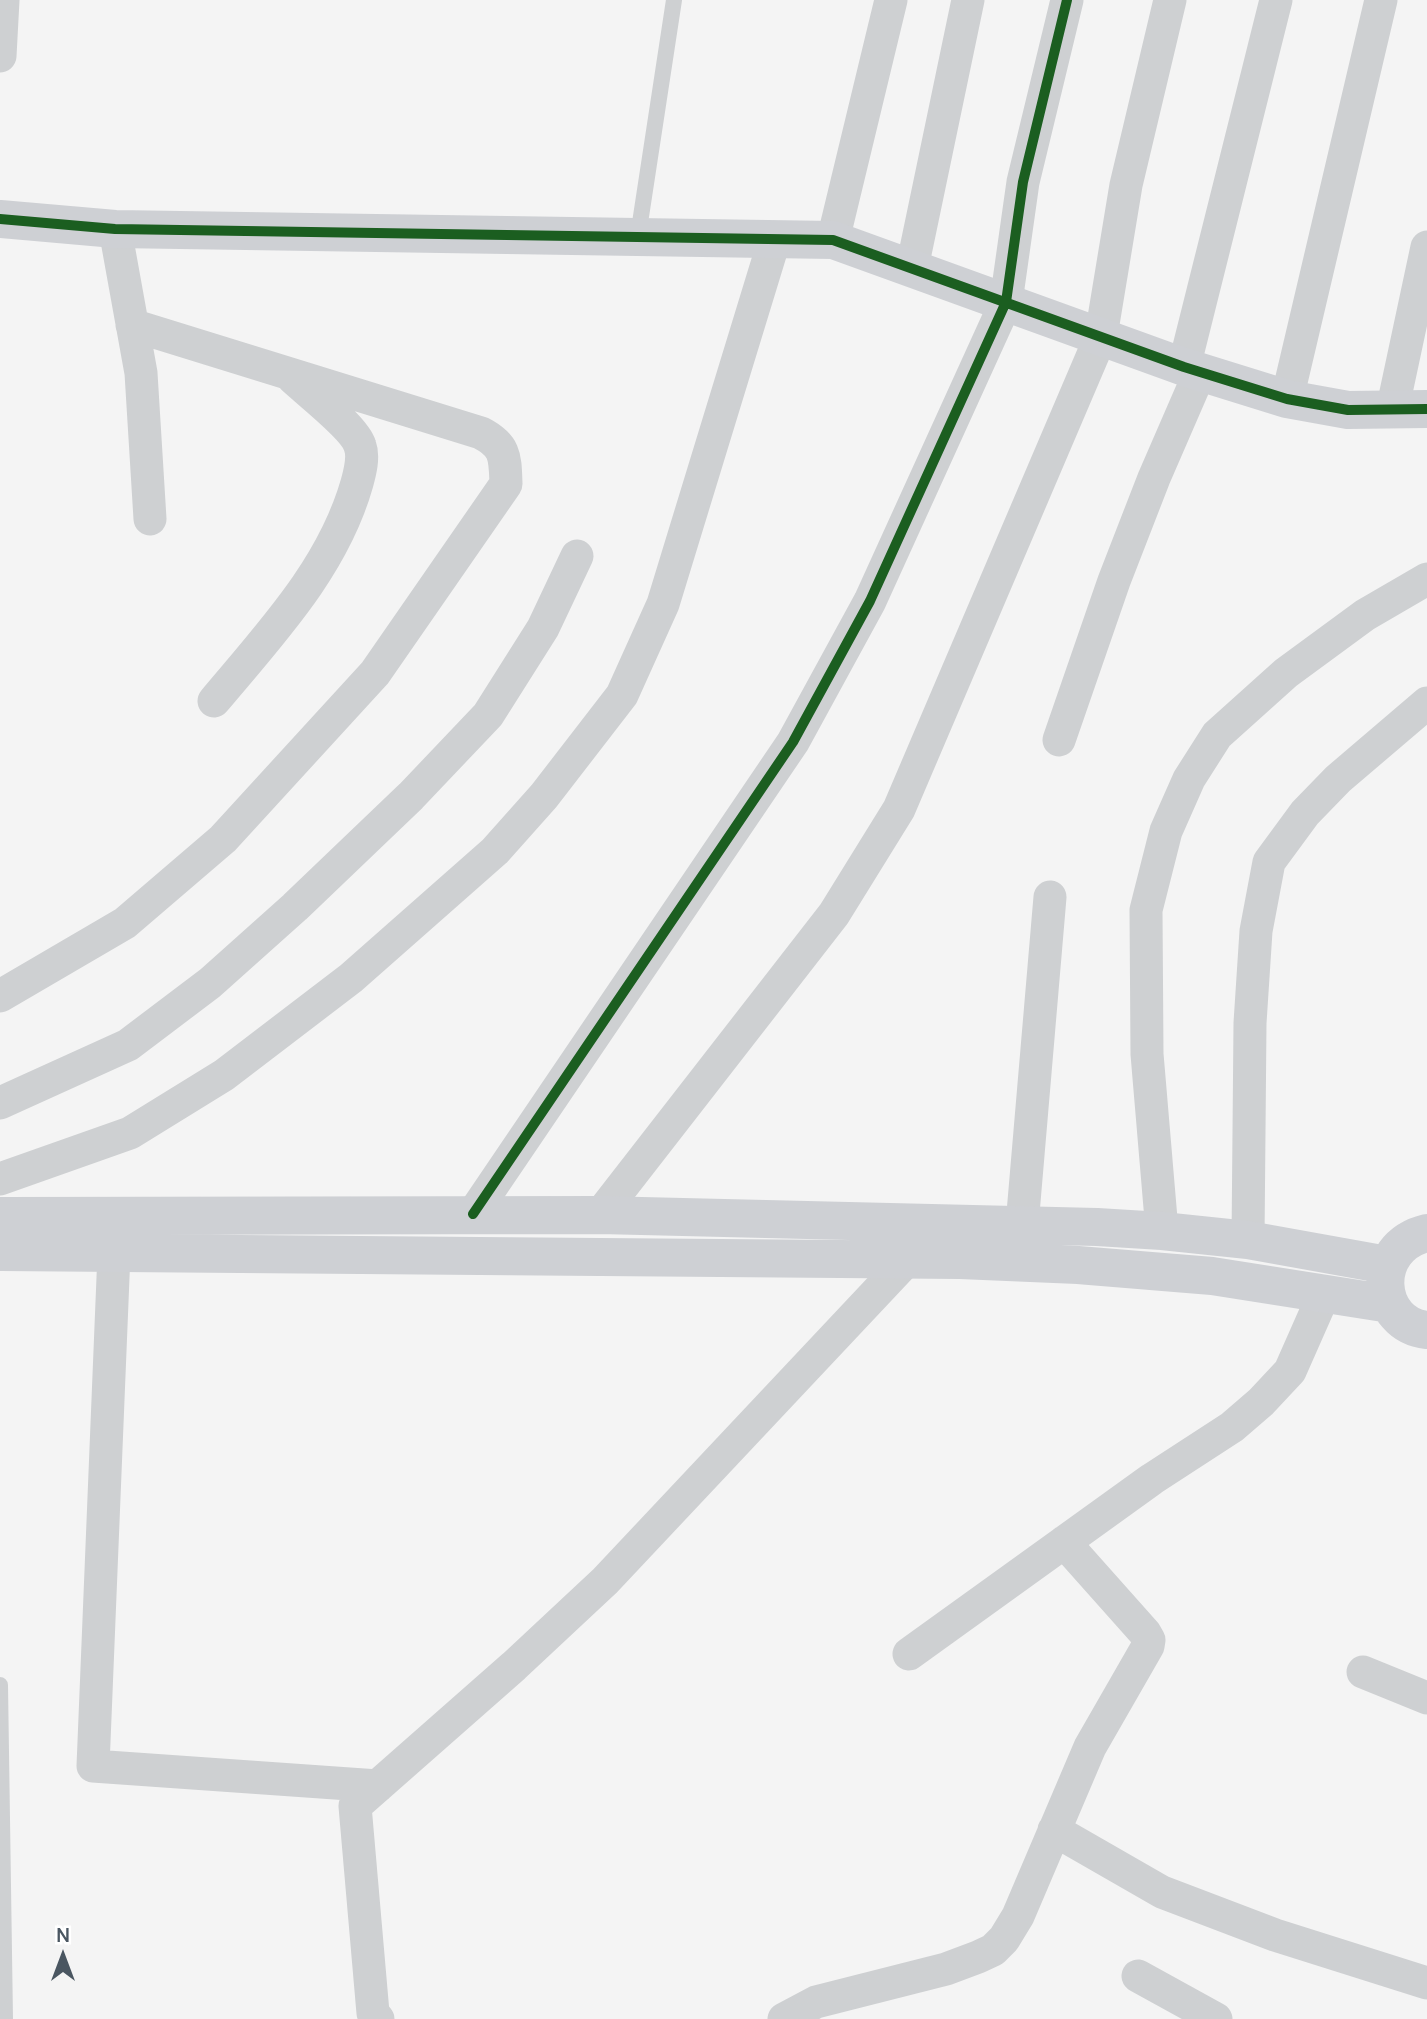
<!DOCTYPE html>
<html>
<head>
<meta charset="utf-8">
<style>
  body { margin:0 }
  #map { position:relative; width:1427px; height:2019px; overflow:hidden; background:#f4f4f4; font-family:Manrope,sans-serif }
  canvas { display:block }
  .north { position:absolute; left:28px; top:1921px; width:70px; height:70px; -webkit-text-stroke:5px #fff; paint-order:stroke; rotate:0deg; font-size:19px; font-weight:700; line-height:28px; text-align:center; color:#4a5661 }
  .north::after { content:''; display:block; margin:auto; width:24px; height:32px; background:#4a5661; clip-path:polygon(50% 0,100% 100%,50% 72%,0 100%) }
</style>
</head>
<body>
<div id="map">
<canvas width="1427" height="2019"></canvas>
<div class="north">N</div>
</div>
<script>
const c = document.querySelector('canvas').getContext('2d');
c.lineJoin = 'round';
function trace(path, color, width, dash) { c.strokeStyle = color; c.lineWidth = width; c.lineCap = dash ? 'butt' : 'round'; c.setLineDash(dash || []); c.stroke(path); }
const lane = new Path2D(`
  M638,236l36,-236
  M0,1685l5,334`);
const street = new Path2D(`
  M0,56l3,-56
  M115,229l26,144 9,146
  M833,240l58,-240
  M912,268l56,-268
  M1184,367l92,-367
  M1287,399l94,-399
  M1392,411l35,-164
  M214,701c56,-67 119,-133 143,-218 3,-11 7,-26 3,-37 -5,-18 -51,-53 -67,-68
  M1059,740l55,-159 40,-103 46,-106
  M0,996l125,-73 98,-84 152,-166 131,-189c-1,-27 0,-38 -25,-51l-349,-108
  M0,1103l128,-58 82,-62 85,-76 116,-111 77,-81 55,-87 34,-72
  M0,1179l130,-46 94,-58 127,-97 144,-127 49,-55 78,-101 41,-91 112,-366
  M473,1214l320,-472 77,-141 136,-299 17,-120 44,-182
  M600,1215l234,-301 65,-105 202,-473 25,-151 44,-185
  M1022,1225l28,-328
  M1162,1231l-15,-177 -1,-144 20,-79 23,-52 28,-44 69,-62 79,-58 62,-36
  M1248,1240l2,-217 6,-92 13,-69 36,-49 33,-34 89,-76
  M114,1253l-21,513 285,20
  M909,1654l243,-175 80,-52 29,-25 29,-31 34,-77
  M1363,1672l64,26
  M1054,1830l108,62 113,43 152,48
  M1138,1976l78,43
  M378,2019l-5,-6 -18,-207 159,-140 91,-85 302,-321
  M784,2019l32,-17 130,-33 32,-12 15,-7 11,-11 14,-23 72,-169 58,-101 1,-6 -4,-7 -81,-91`);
const secondary = new Path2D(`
  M0,219l115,10 718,11 351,127 103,32 61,11 79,-1
  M0,1216l600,-1 497,12 65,4 86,9 139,25
  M1427,1233c-59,14 -52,92 0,97
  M0,1252l960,8 118,5 134,11 178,28`);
const cycleway = new Path2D(`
  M0,219l115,10 718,11 351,127 103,32 61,11 79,-1
  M473,1214l320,-472 77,-141 136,-299 17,-120 44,-182`);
trace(lane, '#ced0d2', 16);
trace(street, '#ced0d2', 33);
trace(secondary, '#ced0d4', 38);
trace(cycleway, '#1b5e20', 10);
</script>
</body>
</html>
